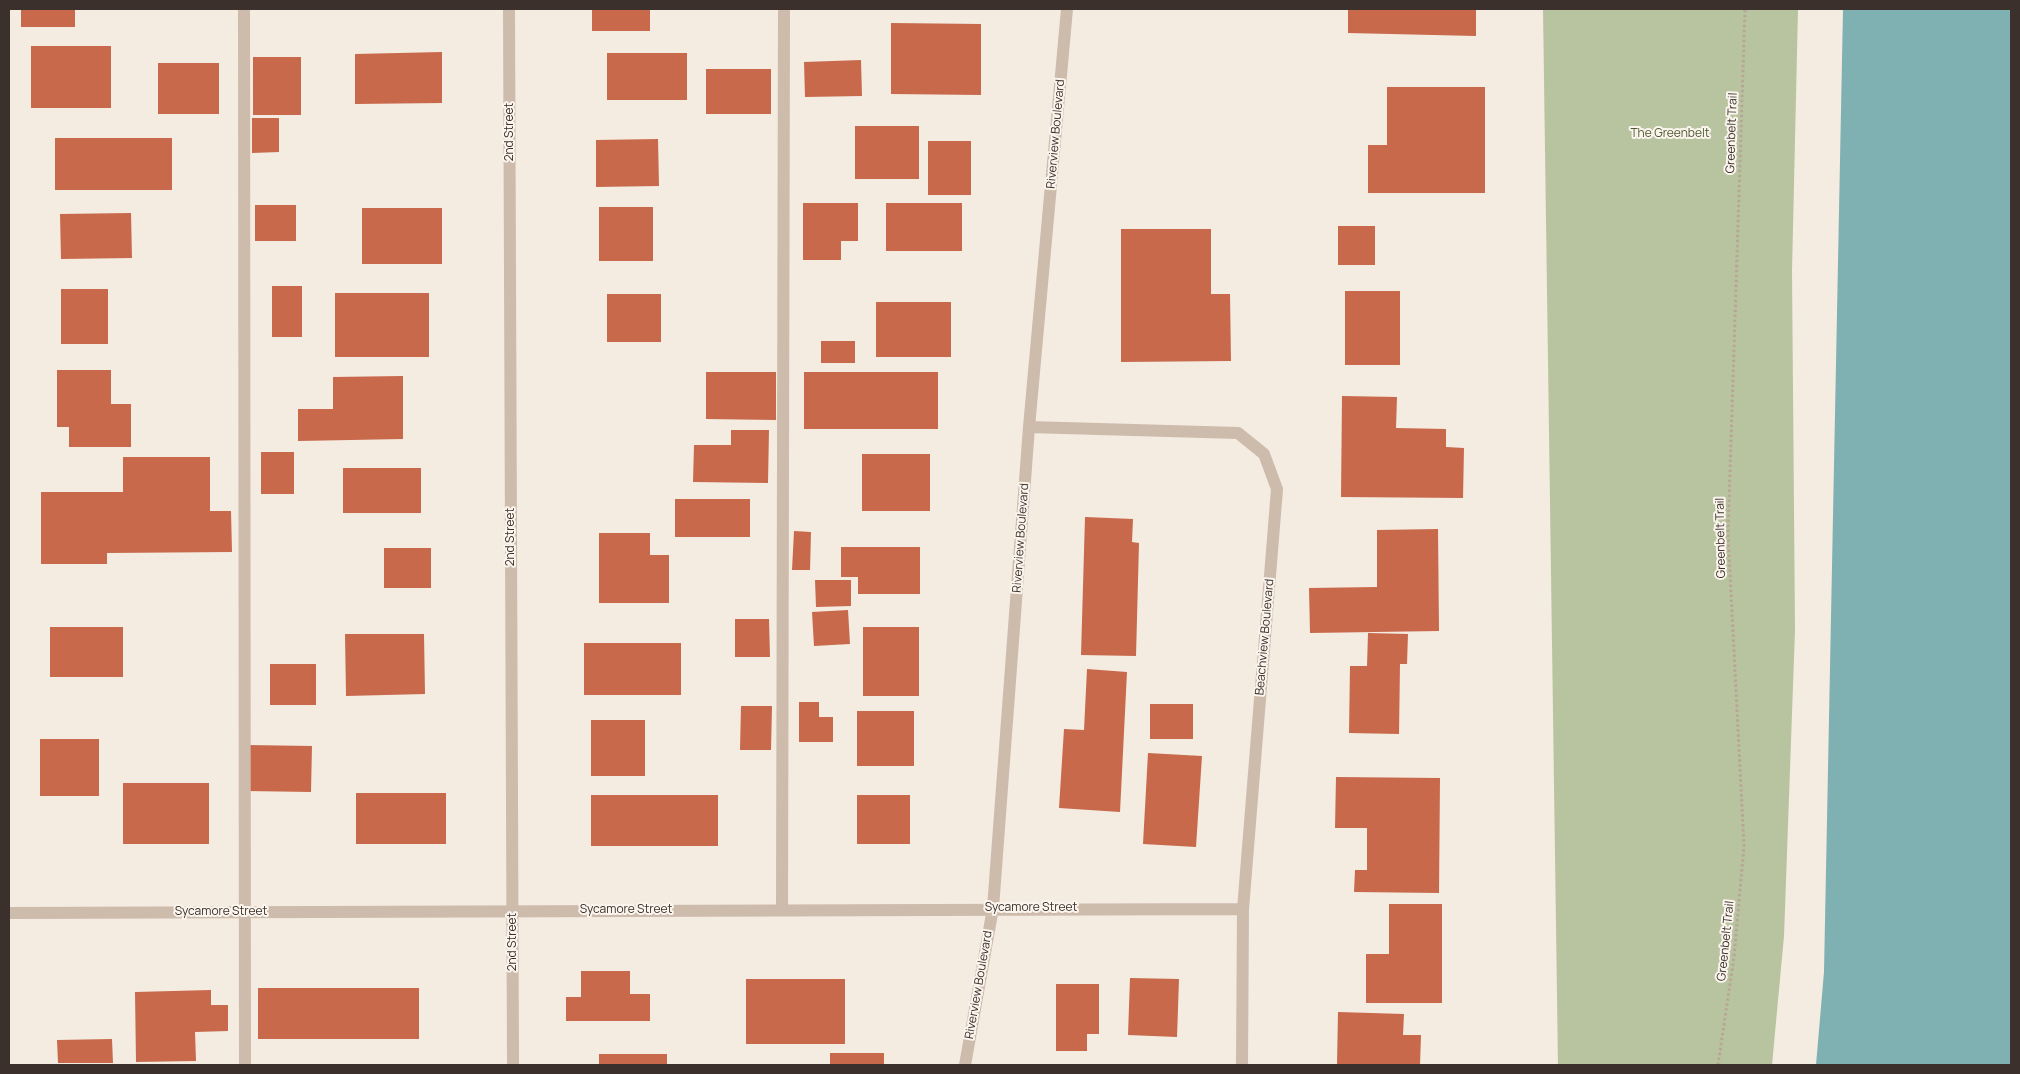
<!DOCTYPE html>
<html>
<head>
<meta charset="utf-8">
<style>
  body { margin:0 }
  #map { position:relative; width:2020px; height:1074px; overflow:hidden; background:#f4ebe1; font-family:Manrope,sans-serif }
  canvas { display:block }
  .frame { position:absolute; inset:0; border:10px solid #3b302b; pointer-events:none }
</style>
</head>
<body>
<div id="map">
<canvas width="2020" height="1074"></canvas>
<div class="frame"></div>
</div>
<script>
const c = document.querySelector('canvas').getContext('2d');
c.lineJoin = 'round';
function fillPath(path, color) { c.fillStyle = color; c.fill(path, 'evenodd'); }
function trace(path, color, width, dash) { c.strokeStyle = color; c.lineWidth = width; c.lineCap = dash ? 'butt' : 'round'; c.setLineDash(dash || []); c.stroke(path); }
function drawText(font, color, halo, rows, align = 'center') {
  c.font = font + ' Manrope,sans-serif'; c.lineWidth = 4; c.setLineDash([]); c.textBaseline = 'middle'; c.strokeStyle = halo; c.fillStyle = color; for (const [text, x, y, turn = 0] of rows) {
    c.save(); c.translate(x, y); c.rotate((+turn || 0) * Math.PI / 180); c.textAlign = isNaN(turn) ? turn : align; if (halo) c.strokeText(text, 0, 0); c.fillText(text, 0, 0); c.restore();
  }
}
const green = new Path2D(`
  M1543,9h255l-6,262 3,359 -11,306 -12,129h-214z`);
const water = new Path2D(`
  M1843,9h168v1056h-195l8,-93z`);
const building = new Path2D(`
  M21,9h54v18h-54z
  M592,9h58v22h-58z
  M1348,9h128v27l-128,-3z
  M891,23l90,1v71l-90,-1z
  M31,46h80v62h-80z
  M442,52v51l-87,1v-50z
  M607,53h80v47h-80z
  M253,57h48v58h-48z
  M861,60l1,36 -57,1 -1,-35z
  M158,63h61v51h-61z
  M706,69h65v45h-65z
  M1387,87h98v106h-117v-48h19z
  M252,118h27v34l-27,1z
  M855,126h64v53h-64z
  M55,138h117v52h-117z
  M658,139l1,47 -63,1v-47z
  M928,141h43v54h-43z
  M803,203h55v38h-17v19h-38z
  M886,203h76v48h-76z
  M255,205h41v36h-41z
  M599,207h54v54h-54z
  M362,208h80v56h-80z
  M131,213l1,45 -71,1 -1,-45z
  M1338,226h37v39h-37z
  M1121,229h90v65h19l1,67 -110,1z
  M272,286h30v51h-30z
  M61,289h47v55h-47z
  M1345,291h55v74h-55z
  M335,293h94v64h-94z
  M607,294h54v48h-54z
  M876,302h75v55h-75z
  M821,341h34v22h-34z
  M57,370h54v34h20v43h-62v-20h-12z
  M706,372h70v48l-70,-1z
  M804,372h134v57h-134z
  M403,376v63l-105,2v-32h35v-32z
  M1342,396l55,1 -1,31 50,1v18l18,1 -1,50 -122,-1z
  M731,430h38l-1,53 -75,-1 1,-37h37z
  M261,452h33v42h-33z
  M862,454h68v57h-68z
  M123,457h87v54h21l1,41 -125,1v11h-66v-72h82z
  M343,468h78v45h-78z
  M675,499h75v38h-75z
  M1085,517l48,2 -1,23 7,1 -3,113 -55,-1z
  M1438,529l1,102 -129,2 -1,-45 68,-1v-57z
  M794,531l17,1 -1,38h-18z
  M599,533h51v22h19v48h-70z
  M841,547h79v47h-62v-17h-17z
  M384,548h47v40h-47z
  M815,580h36v26l-35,1z
  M848,610l2,34 -36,2 -2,-34z
  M735,619h34l1,38h-35z
  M50,627h73v50h-73z
  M863,627h56v69h-56z
  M1368,633l40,1 -1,30h-7l-1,70 -50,-1 1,-67h17z
  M345,634h79l1,60 -79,2z
  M584,643h97v52h-97z
  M270,664h46v41h-46z
  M1087,669l40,3 -7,140 -61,-4 5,-79 20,1z
  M799,702h20v15h14v25h-34z
  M1150,704h43v35h-43z
  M741,706h31l-1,44h-31z
  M857,711h57v55h-57z
  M591,720h54v56h-54z
  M40,739h59v57h-59z
  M247,745l65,1 -1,46 -65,-1z
  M1148,753l54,3 -6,91 -53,-3z
  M1336,777l104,1 -1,115 -85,-1 1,-22h12v-42h-32z
  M123,783h86v61h-86z
  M356,793h90v51h-90z
  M591,795h127v51h-127z
  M857,795h53v49h-53z
  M1389,904h53v99h-76v-49h23z
  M581,971h49v23h20v27h-84v-24h15z
  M1130,978l49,1 -2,58 -49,-2z
  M746,979h99v65h-99z
  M1056,984h43v50h-12v17h-31z
  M258,988h161v51h-161z
  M211,990v15h17v26l-33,1 1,29 -60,1 -1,-70z
  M1338,1012l66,2 -1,21h18l-1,30h-83z
  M112,1039l1,24h-55l-1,-23z
  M830,1053h54v12h-54z
  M599,1054h68v11h-68z`);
const path = new Path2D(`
  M1718,1065l16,-108 10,-111 -16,-312 17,-525`);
const service = new Path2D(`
  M244,9l1,1056
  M782,909l2,-900`);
const minor = new Path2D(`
  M1029,427l209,6 26,21 13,35 -34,420 -1,156
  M9,913l1234,-4
  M965,1065l28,-157 36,-481 38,-418`);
const tertiary = new Path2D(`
  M509,9l4,1056`);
const streetNames = [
  ["2nd Street",510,132,-90],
  ["Greenbelt Trail",1732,133,-88],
  ["Riverview Boulevard",1056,134,-85],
  ["2nd Street",511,537,-90],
  ["Riverview Boulevard",1021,538,-86],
  ["Greenbelt Trail",1721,538,-91],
  ["Beachview Boulevard",1265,637,-85],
  ["Sycamore Street",1031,908],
  ["Sycamore Street",626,910],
  ["Sycamore Street",221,912],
  ["Greenbelt Trail",1726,941,-84],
  ["2nd Street",513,942,-90],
  ["Riverview Boulevard",979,985,-80]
];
const parkNames = [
  ["The Greenbelt",1670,134]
];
fillPath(green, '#b8c4a0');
fillPath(water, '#7fb0b2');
fillPath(building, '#c8694b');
trace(path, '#b9a596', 3, [2.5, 2.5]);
trace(service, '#cdbbac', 12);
trace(minor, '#cdbbac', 12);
trace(tertiary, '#cdbbac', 12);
drawText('12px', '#3b302b', '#fbf5ee', streetNames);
drawText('12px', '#4a5a2e', '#fbf5ee', parkNames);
</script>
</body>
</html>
